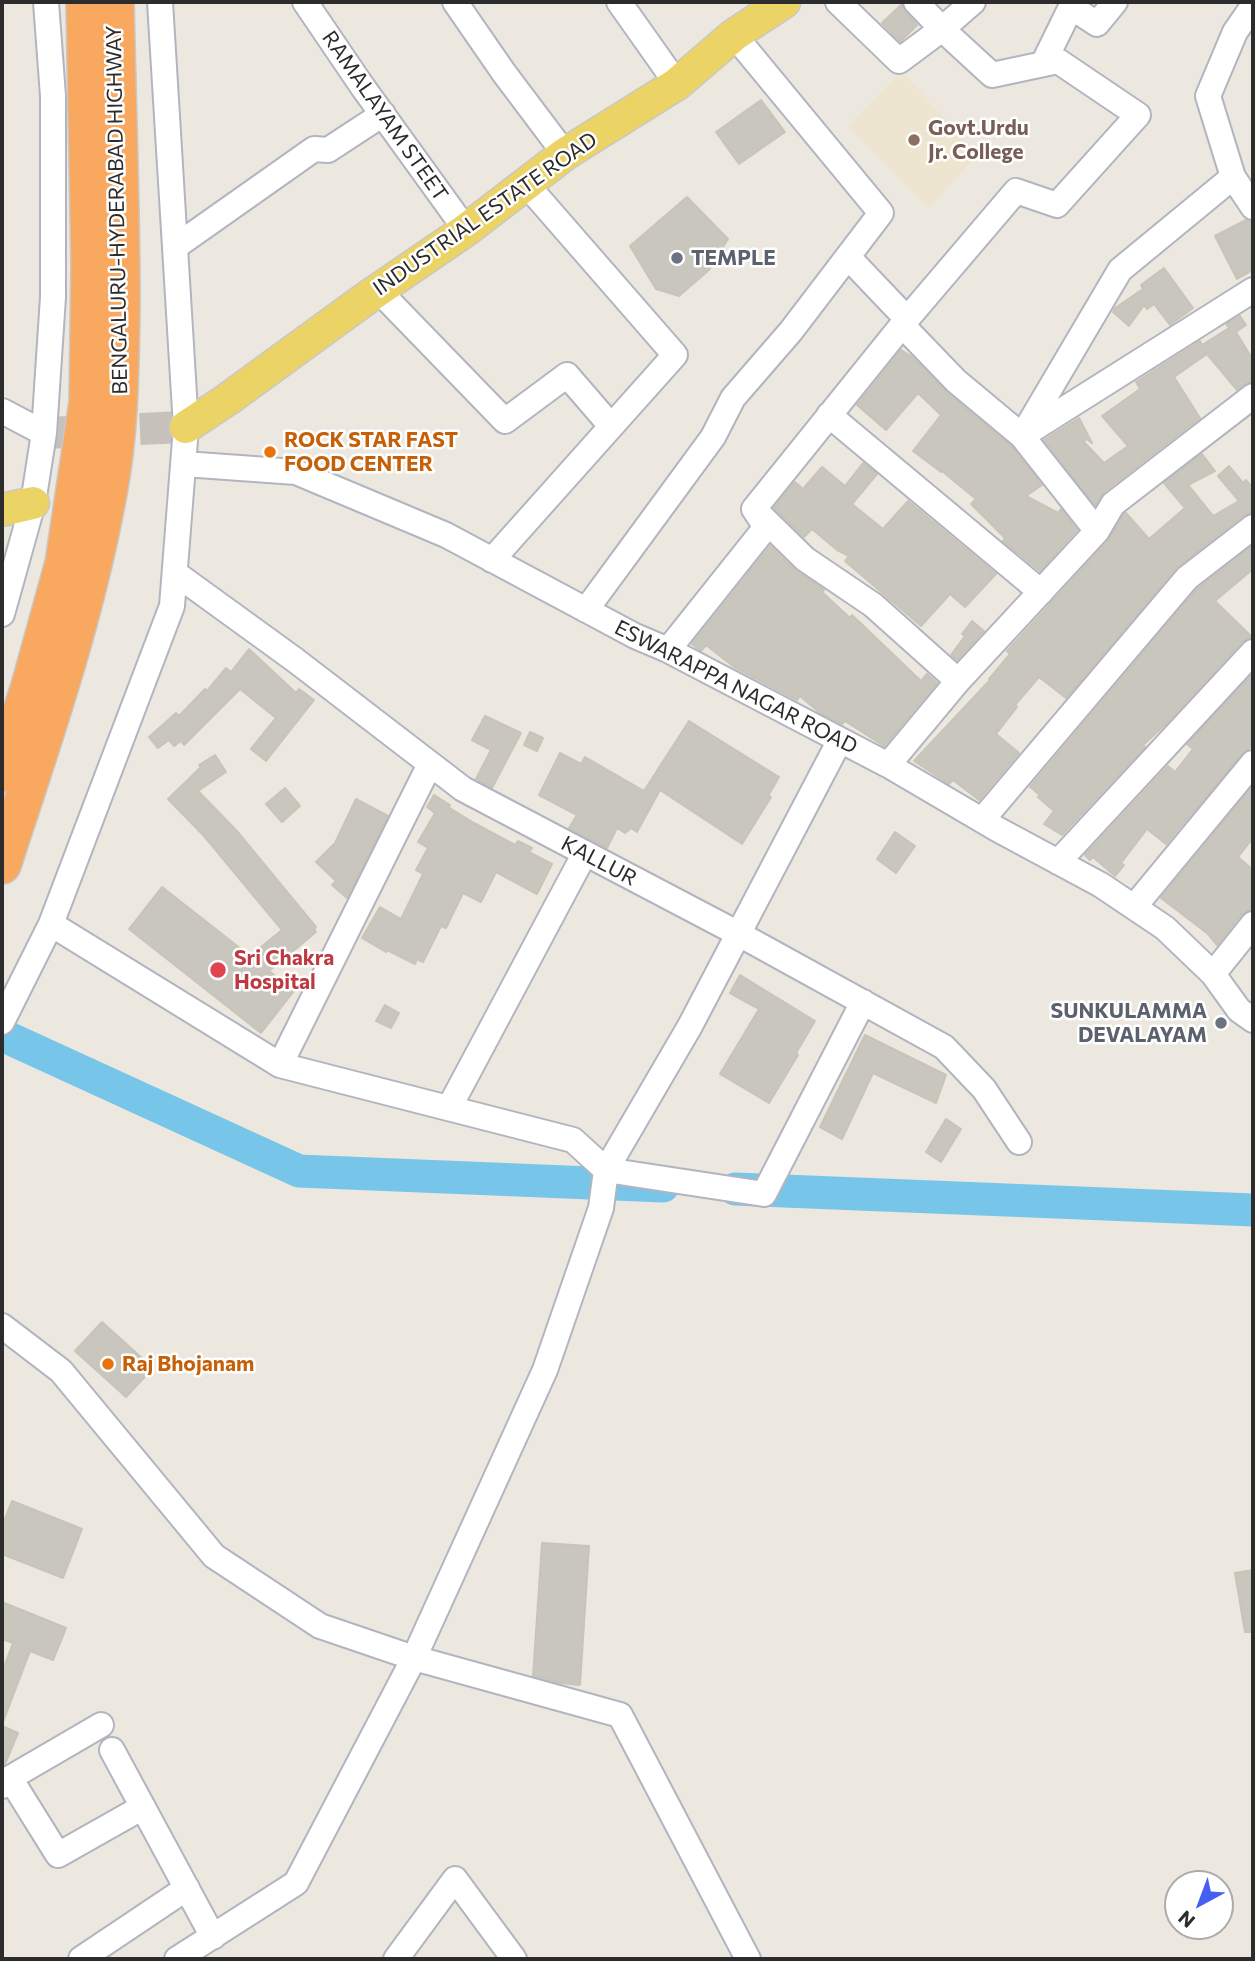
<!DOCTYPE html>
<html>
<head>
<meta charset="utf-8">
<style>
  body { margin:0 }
  #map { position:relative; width:1255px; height:1961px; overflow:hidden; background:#ede8df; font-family:Commissioner,sans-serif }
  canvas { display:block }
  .frame { position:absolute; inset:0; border:4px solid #2c2c2c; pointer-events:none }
  .north { position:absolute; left:1164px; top:1870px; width:70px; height:70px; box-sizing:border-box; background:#fff; border:2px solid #ababab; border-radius:50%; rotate:221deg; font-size:19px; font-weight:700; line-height:28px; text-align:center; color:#2c2c2c }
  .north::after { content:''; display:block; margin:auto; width:24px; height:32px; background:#465ef3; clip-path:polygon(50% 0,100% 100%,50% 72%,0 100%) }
</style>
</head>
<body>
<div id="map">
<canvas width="1255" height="1961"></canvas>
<div class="frame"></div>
<div class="north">N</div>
</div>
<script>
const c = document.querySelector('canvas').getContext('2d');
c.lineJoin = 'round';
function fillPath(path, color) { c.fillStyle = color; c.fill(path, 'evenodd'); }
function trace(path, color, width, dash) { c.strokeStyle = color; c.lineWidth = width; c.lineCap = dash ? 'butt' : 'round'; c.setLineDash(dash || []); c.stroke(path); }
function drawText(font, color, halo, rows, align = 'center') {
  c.font = font + ' Commissioner,sans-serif'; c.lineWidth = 5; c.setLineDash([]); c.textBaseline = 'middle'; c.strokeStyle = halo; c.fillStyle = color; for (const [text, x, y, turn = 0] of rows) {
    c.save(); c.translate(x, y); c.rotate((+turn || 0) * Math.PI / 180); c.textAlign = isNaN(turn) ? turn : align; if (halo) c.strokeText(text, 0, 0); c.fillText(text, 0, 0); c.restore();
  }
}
const education = new Path2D(`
  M901,71l77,83 -49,55 -81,-83z`);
const river = new Path2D(`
  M2,1035l297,136 364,15
  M735,1189l518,21`);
const building = new Path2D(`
  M902,4l3,8 12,13 -17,17 -18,-19z
  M761,100l24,32 -46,32 -23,-32z
  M687,197l41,42 -19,31 -30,26 -23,-7 -26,-43z
  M1246,220l7,2v48l-16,9 -22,-43z
  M1164,268l29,40 -23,17 -16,-21 -7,5 -3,-4 -15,21 -16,-14 2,-4 28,-19 -2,-4z
  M1240,316l6,9 -10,7 17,28v20l-16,10 -30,-36 -33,23 26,41 -96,74 -9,13 -51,-65 35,-22 13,25 -5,-4 -4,2 21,22 24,-17 -26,-30 38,-27 -4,-7 64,-41 2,4 27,-17 -3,-4z
  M901,350l10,6 35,36 65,54 31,39 -16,11 32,17 3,-4 16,21 -37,41 -37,-30 2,-3 -34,-34 5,-5 -34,-28 -1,1 -28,-21 28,-36 -23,-22 -32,37 -29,-25z
  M1202,454l13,17 -27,14 25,31 26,-15 -21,-25 11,-10 14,17 3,-3 7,8v24l-9,3 -68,53 -110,130 -27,-21 -24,28 2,2 -21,27 23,19 -40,47 -26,-20 -4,4 -35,-23 76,-81 -1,-1 21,-25 -3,-3 101,-110 16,-27 2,-1 23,26 36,-31 -21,-25z
  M863,463l14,11 -25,30 31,25 25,-28 88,73 -31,33 -15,-13 -29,32 -76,-65 4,-5 -12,-6 -25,-21 -8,8 -30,-29 21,-26 8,7 19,-22 23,19z
  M770,546l25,24 25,17 4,3 -2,2 28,26 2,-3 69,66 6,-7 10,9 -53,63 -39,-25 -3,3 -22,-11 -20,-17 -3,4 -63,-33 -28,-22 -5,6 -9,-7z
  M1253,546v23l-38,32 38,37 -11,4 -76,82 -23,21 2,2 -83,88 -18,-11 10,-13 -16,-14 2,-2 -10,-8 167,-198z
  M972,621l12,10 -27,29 -6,-5 14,-19 -3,-2z
  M249,649l47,44 3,-4 15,11 -48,61 -15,-12 25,-31 -36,-29 -56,56 -3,-4 -7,5 -5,-6 -11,8 -9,-11 27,-24 3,3 26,-27 2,2 19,-23 5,4z
  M1253,674v71l-11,9 -76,90 -19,-15 -26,34 3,2 -9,11 -22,-19 -3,3 -5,-5 83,-89 7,6 18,-23 -6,-5z
  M485,716l36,17 -29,55 -16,-9 15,-29 -19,-10z
  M689,721l90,56 -11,19 3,1 -29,47 -82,-54 -23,42 -6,-4 -6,5 -8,-5 -10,20 -38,-20 8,-13 -38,-20 21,-42 21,11 4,-7 59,34z
  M530,732l13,6 -6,13 -13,-6z
  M215,755l11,17 -28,19 38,39 80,97 -2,2 2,3 -47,39 25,20 -33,42 -132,-104 33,-42 88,69 32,-26 -78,-94 -36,-37 33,-32 -2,-2z
  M1253,786v52l-15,19 15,13v39l-12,6 -24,30 -9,-11 -47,-36z
  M285,788l15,18 -18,16 -16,-18z
  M434,795l16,10 -2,2 26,16 41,22 3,-4 14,7 -3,4 23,12 -15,30 -41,-22 -15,30 -18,-9 -17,35 -5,-2 -18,36 -6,-3 -2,5 -28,-14 -1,2 -24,-14 18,-31 21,12 22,-45 -7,-4 12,-22 -10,-6 17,-29 -8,-6z
  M356,799l32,17 -41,82 -15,-13 4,-4 -20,-19 19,-19z
  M895,832l20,14 -19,27 -19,-14z
  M740,975l75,46 -19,32 2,2 -29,48 -49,-29 39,-65 -29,-16z
  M385,1005l14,8 -8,15 -15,-7z
  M865,1035l81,40 -10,28 -63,-30 -31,66 -22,-12z
  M946,1119l15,10 -20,33 -15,-10z
  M102,1322l51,46 -27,29 -51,-46z
  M12,1501l70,28 -19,49 -61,-24v-28z
  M542,1543l47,3 -9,139 -20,-2 -27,-7z
  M1253,1570v62h-8l-10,-59z
  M2,1602l64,26 -13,32 -23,-9 -27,71 -1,-50 11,-29 -11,-4z
  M2,1726l16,7 -13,31 -3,2z`);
const majorTunnel = new Path2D(`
  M44,433l142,-6`);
const minor = new Path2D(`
  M305,2l57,84 104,144
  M455,2l49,71 61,81
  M619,2l58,82
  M838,2l61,59 43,-32 31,-27
  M1253,6l-18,26 -27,64 25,81 20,30
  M1043,64l28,-57 26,17 18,-22
  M175,247l139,-98 14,1 55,-36
  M378,290l127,131 62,-46 44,51
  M907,319l109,-128 41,14 81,-90 -80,-54 -66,14 -50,-46 -26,-27
  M903,326l53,55 66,55 75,95
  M2,411l42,22
  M829,415l212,177
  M1025,434l228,-144
  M1022,436l98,-166 113,-93
  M184,464l112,8 150,63 189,101 33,14 220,115 109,64 104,56 64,43 48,46 26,36 14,10
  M754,509l153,-190 -59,-62
  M754,509l51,50 68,46 85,76
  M492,560l183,-205 -149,-171
  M175,573l120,87 168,129 274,144 207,114 40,42 35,53
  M586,610l127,-173 20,-39 58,-67 90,-118 -147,-178
  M2,614l31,-111 11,-70 9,-136v-201l-7,-94
  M668,650l98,-123 -10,-15
  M888,765l70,-84 139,-150 16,-27 140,-108
  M982,820l205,-242 66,-51
  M1058,862l195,-210
  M1134,907l119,-144
  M51,924l229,141 293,75 33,30 158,24 99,-192
  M1213,974l40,-50
  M2,1022l49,-98 121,-318 14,-179 -26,-425
  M280,1065l150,-301
  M449,1108l136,-255
  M2,1326l59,45 153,185 106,70 94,32 206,57 128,244
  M112,1750l101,187
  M10,1778l48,77 85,-48
  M2,1786l8,-8 91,-53
  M81,1959l106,-71
  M177,1959l119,-76 118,-225 131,-288 56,-162 5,-38 84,-144 150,-286
  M396,1959l59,-80 59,80`);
const major = new Path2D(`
  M186,427l42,-28 140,-102 98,-67 99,-76 112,-70 57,-49 50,-33
  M2,510l31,-7`);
const highway = new Path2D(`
  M2,773l28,-87 34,-123 24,-161 2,-137 -5,-263
  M2,865c40,-122 83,-245 106,-372 12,-62 12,-126 13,-189 0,-101 -4,-202 -6,-302`);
const markers = [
  [914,140,7,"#8d6e63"],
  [677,258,7,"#6b7280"],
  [270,452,7,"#e8710a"],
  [218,970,9,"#e0444e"],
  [1221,1023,7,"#6b7280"],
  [108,1364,7,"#e8710a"]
];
const streetNames = [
  ["RAMALAYAM STEET",385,116,55],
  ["BENGALURU-HYDERABAD HIGHWAY",117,210,-91],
  ["INDUSTRIAL ESTATE ROAD",485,214,-35],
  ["ESWARAPPA NAGAR ROAD",736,687,27],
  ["KALLUR",599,861,28]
];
const educationNames = [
  ["Govt.Urdu",928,128],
  ["Jr. College",928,152]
];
const worshipNames = [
  ["TEMPLE",691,258],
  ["SUNKULAMMA",1207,1011,"right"],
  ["DEVALAYAM",1207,1035,"right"]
];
const foodNames = [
  ["ROCK STAR FAST",284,440],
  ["FOOD CENTER",284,464],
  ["Raj Bhojanam",122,1364]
];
const healthNames = [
  ["Sri Chakra",234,958],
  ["Hospital",234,982]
];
fillPath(education, '#eee5d0');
trace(river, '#77c6ea', 33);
fillPath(building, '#c9c6bd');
trace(building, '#c9c4b9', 2);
trace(majorTunnel, '#c6c2bb', 32, [32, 16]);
trace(minor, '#b2b5bf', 28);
trace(major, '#c8c8c8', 35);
trace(highway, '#c8c8c8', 40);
trace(minor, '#fff', 24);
trace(major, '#ecd366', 32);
trace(highway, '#f8a95f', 37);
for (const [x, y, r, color] of markers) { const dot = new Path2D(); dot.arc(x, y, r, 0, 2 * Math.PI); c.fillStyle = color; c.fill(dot); trace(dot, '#fff', 2.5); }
drawText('21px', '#2c2c2c', '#fff', streetNames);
drawText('bold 21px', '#785e54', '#fff', educationNames, 'left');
drawText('bold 21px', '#5b616d', '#fff', worshipNames, 'left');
drawText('bold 21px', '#c56008', '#fff', foodNames, 'left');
drawText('bold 21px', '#be3a42', '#fff', healthNames, 'left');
</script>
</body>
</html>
